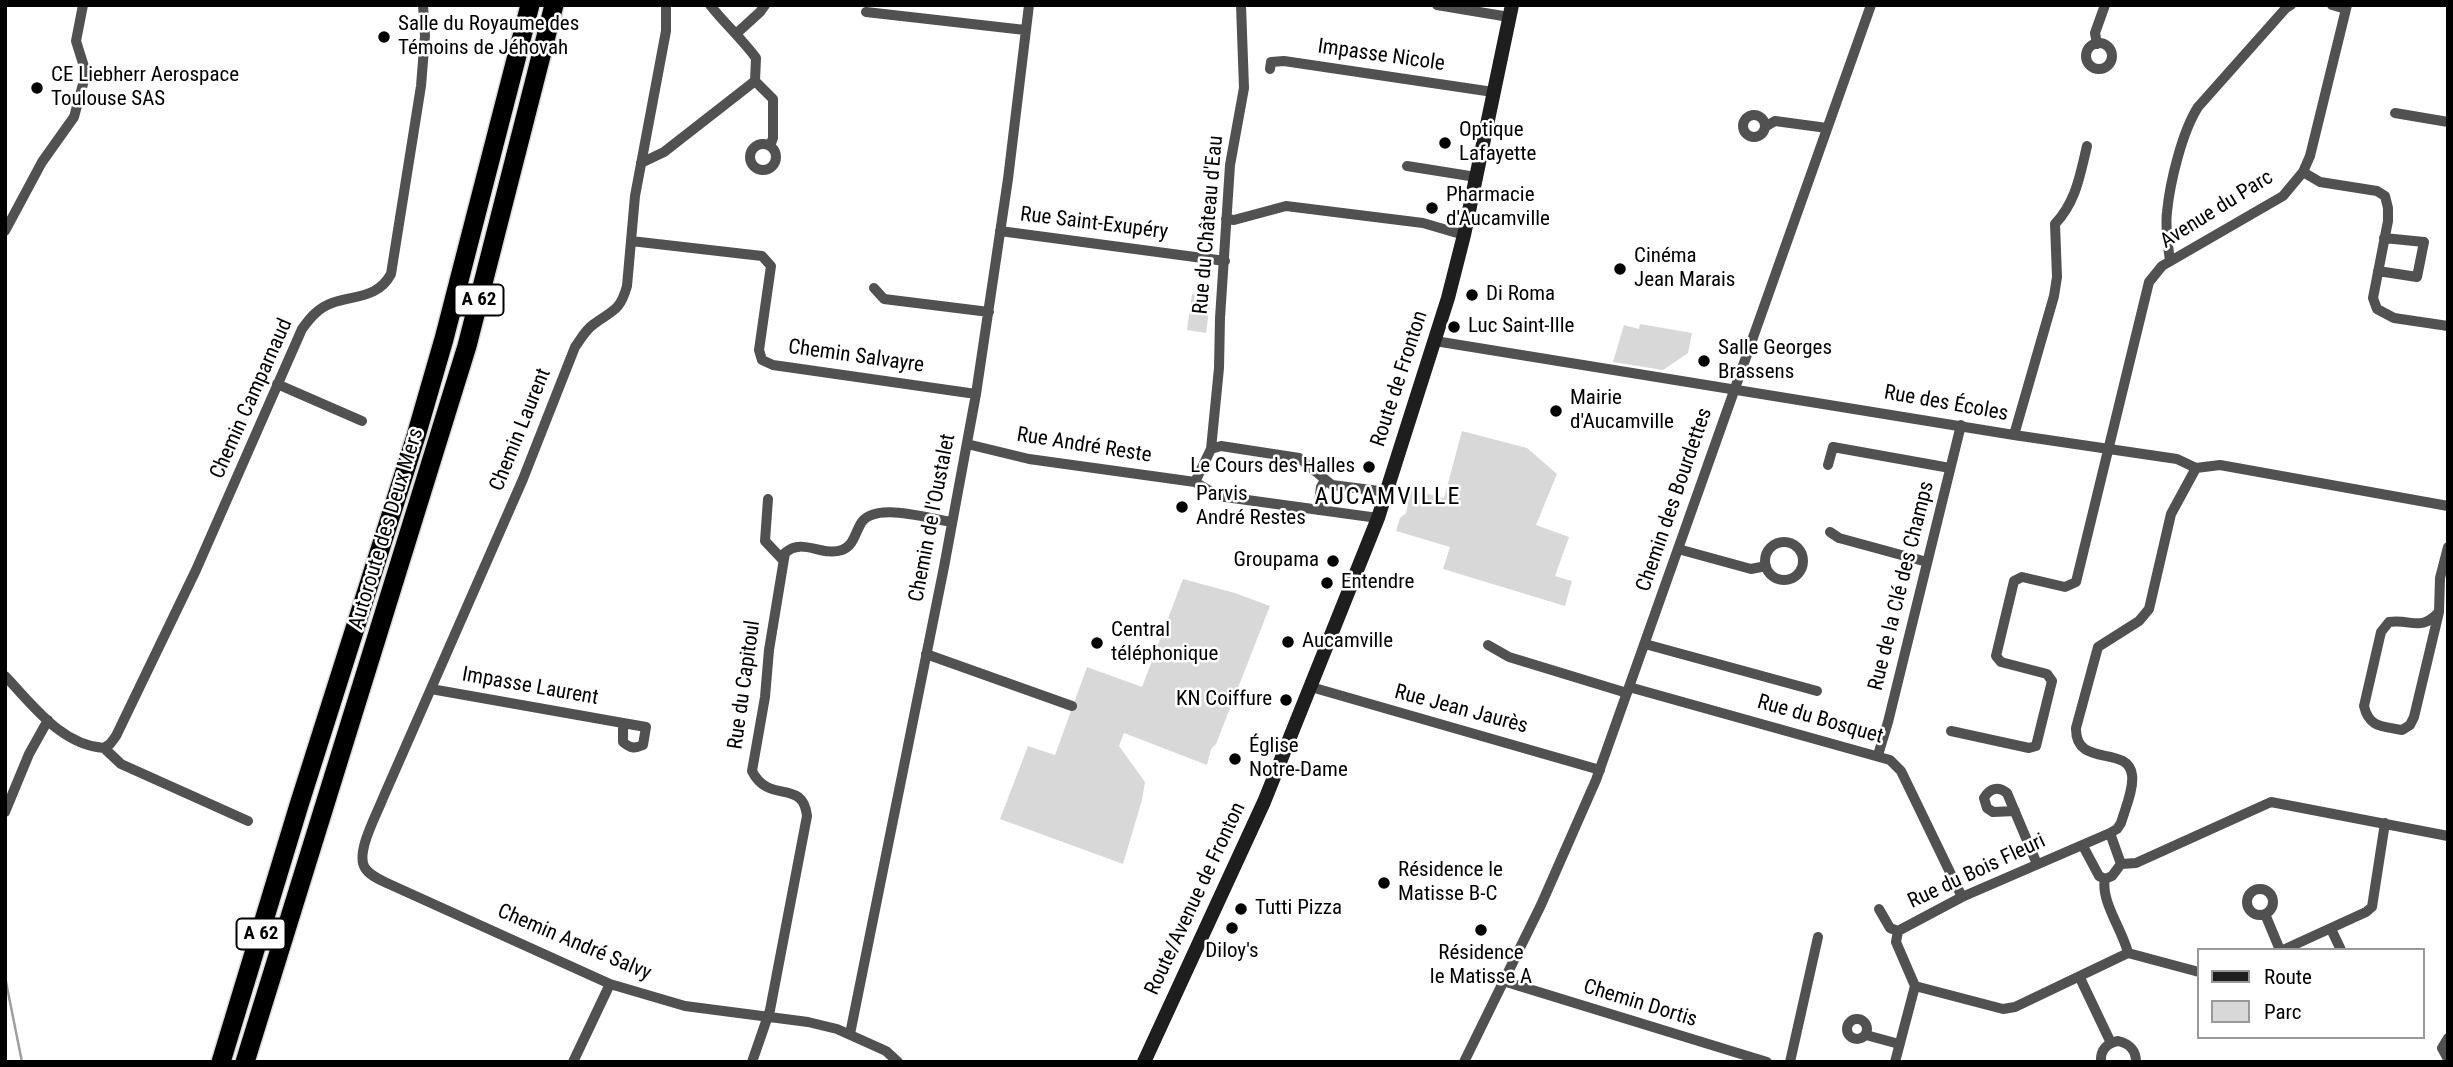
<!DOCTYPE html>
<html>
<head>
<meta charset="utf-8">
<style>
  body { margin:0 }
  #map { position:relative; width:2453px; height:1067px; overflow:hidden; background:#fff; font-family:"Roboto Condensed",sans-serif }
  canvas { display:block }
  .frame { position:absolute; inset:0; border:7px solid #000; pointer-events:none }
  .legend { position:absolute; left:2197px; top:948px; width:228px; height:91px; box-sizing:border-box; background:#fff; border:2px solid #999; margin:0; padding:9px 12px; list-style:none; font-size:21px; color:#000 }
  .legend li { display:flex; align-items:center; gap:14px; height:35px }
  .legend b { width:35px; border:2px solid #999 }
</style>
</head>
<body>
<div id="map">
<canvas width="2453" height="1067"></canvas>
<div class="frame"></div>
<ul class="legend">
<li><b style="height:9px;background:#1e1e1e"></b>Route</li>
<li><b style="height:19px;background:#d8d8d8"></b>Parc</li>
</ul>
</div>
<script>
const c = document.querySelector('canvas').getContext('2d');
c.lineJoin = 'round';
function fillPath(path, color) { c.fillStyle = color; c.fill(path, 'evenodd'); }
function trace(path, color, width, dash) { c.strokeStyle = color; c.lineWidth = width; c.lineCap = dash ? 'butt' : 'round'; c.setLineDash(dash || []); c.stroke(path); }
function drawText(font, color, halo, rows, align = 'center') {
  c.font = font + ' "Roboto Condensed",sans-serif'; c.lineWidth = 5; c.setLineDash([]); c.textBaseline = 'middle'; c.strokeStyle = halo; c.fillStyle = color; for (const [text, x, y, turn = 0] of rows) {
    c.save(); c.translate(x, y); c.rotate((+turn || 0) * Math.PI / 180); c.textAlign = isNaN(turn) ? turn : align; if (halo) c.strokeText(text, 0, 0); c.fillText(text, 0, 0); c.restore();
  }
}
const green = new Path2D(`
  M1192,294l19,2 -5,37 -19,-3z
  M1640,324l52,9 -4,20 -25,17 -50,-8 11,-37 15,4z
  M1462,431l65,17 30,26 -21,51 33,12 -14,39 17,5 -7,25 -122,-37 7,-22 -54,-16 4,-13 6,-5 2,-9 -3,-5 3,-10 36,9z
  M1183,579l52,14 35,13 -54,138 -5,5 -4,16 -83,-32 -5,13 26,36 -3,18 -19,64 -123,-45 28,-73 27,9 32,-88 55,20z`);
const stream = new Path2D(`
  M5,977l17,85`);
const minor = new Path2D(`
  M666,5v26l-31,165 -8,90c-7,25 -14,24 -33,38 -9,6 -13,15 -19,23l-52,132 -140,319c-6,16 -28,55 -18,70 5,8 16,12 24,16l221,100 75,22 123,16 29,7 49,22 12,11
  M1437,5l72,12
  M2332,5l14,4
  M866,12l159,18
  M737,33l23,-21 5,-7
  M2086 56a13 13 0 1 1 26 0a13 13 0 1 1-26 0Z
  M2097,44l-2,-11 10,-28
  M1270,69l1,-7 13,-1 209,31
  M755,81l18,18v39l-3,8
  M2395,113l53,9
  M1743 126a11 11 0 1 1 22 0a11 11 0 1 1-22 0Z
  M1765,127l10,-6 52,7
  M750 157a13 13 0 1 1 26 0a13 13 0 1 1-26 0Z
  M641,163l23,-11 91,-71 1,-23c-14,-19 -31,-34 -46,-53
  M1407,166l69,11
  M2303,172l17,10 57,9 8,5 3,12v13l-15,77 4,11 17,9 54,8
  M1226,219l8,1 52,-14 137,17 41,12
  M5,231l37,-69 32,-45 12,-44 -10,-32 7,-36
  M1000,231l225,30
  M631,241l131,15 9,10 -12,84 3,10 11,5 203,29
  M2170,261c-2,-16 -5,-33 -3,-49 3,-30 15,-80 31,-105l88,-99 5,-3
  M2378,271l39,6 7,-35 -40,-4
  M874,288l10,11 105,13
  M1435,341l579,94 163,24 19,9 24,-3 228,41
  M277,384l85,37
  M2014,435l40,-139 3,-19 -2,-53c21,-22 25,-49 32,-78
  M967,444l62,15 166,23
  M1211,449l8,-81 1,-50 10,-153 14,-77 -3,-83
  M1828,465l5,-18 117,21
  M768,499l-3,42 18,19
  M1318,510l3,-23 4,-7
  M1378,518l-160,-22 -23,-14 16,-33 10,-3 78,12 33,27 55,7
  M1830,532l9,6 88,24
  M1765 561a19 19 0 1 1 38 0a19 19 0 1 1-38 0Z
  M1678,549l73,20 15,-3
  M2439,612c-19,20 -26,7 -50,10l-8,10 -17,74c5,22 19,20 38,24l8,-5 4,-8 25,-105 1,-34 8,-31
  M1645,644l172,47
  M1488,645l21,12 118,36
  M926,654l146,52
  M5,676c28,29 56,69 99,72l17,16 127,57
  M1311,687l289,83
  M1629,687l261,73 11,11 61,126
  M431,689l192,34 23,4 -3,18c-9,4 -13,3 -20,-3v-19
  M1951,731l78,17 7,-2 16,-65 -5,-7 -46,-12 -5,-6 18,-75 8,-4 43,10 11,-5 73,-300 13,-16 121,-70 20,-24 7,-16 37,-151
  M104,748l6,-4 6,-8 80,-166 106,-241c8,-11 16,-21 30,-26 24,-8 46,-5 59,-29l30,-188 4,-50 -2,-31
  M1878,755l10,-33 73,-297
  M2015,811l-22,1 -6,-4 -3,-10c6,-10 14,-12 23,-5l30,71
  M5,812l24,-58 19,-34
  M2083,846l16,30 6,3 7,-3 9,-12 -11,-31
  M2121,864l15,-1 135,-61 177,34
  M2105,879c-5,21 18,52 23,74l71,19
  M2247 902a13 13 0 1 1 26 0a13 13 0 1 1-26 0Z
  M1879,909l11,19 8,3
  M2265,914l15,36
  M2331,929l10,21
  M2283,950l83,-38 6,-5 13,-84
  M2080,978l31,65
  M1503,981l264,81
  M1915,986l88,23 12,-2 113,-54
  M1847 1029a10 10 0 1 1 20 0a10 10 0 1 1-20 0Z
  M850,1034l94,-467 32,-173 32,-215 21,-174
  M1866,1035l33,9
  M2448,1038l-6,10 6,11
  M573,1062l37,-78
  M752,1062l18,-52 37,-194c-4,-38 -38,-11 -55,-45l13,-74 4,-47 16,-97c17,-16 37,4 57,-3 11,-4 13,-16 18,-25 12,-25 69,-6 92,-3
  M1464,1062l77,-157 55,-125 275,-775
  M1790,1062l28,-125
  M1895,1062l20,-76 -19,-44 2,-11 64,-34 148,-64 7,-4 4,-6c4,-14 13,-34 11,-48 -4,-31 -57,-6 -56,-47l22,-81 41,-26 10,-12 22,-95 25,-46
  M2101,1062c-1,-12 6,-19 17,-21 12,3 18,9 18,21`);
const secondary = new Path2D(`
  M1144,1062l120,-260 114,-284 70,-220 16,-63 48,-230`);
const motorway = new Path2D(`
  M221,1062l78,-257 117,-369 28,-97 86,-334
  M245,1062l222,-716 87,-341`);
const markers = [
  [384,37,7,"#000"],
  [37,88,7,"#000"],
  [1445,143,7,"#000"],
  [1432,208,7,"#000"],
  [1620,269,7,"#000"],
  [1472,295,7,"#000"],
  [1454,327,7,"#000"],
  [1704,361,7,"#000"],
  [1556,411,7,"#000"],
  [1369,467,7,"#000"],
  [1182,507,7,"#000"],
  [1333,561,7,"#000"],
  [1327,583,7,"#000"],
  [1288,642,7,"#000"],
  [1097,643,7,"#000"],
  [1286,700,7,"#000"],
  [1235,759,7,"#000"],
  [1384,883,7,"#000"],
  [1241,909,7,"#000"],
  [1232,928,7,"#000"],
  [1481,930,7,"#000"]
];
const shields = [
  [479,300,49],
  [261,934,49]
];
const shieldNames = [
  ["A 62",479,300],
  ["A 62",261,934]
];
const poiNames = [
  ["Salle du Royaume des",398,25],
  ["Témoins de Jéhovah",398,49],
  ["CE Liebherr Aerospace",51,76],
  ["Toulouse SAS",51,100],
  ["Optique",1459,131],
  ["Lafayette",1459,155],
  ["Pharmacie",1446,196],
  ["d'Aucamville",1446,220],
  ["Cinéma",1634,257],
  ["Jean Marais",1634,281],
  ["Di Roma",1486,295],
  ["Luc Saint-Ille",1468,327],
  ["Salle Georges",1718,349],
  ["Brassens",1718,373],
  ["Mairie",1570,399],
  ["d'Aucamville",1570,423],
  ["Le Cours des Halles",1355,467,"right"],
  ["Parvis",1196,495],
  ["André Restes",1196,519],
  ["Groupama",1319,561,"right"],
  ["Entendre",1341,583],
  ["Central",1111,631],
  ["téléphonique",1111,655],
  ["Aucamville",1302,642],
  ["KN Coiffure",1272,700,"right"],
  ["Église",1249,747],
  ["Notre-Dame",1249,771],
  ["Résidence le",1398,871],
  ["Matisse B-C",1398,895],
  ["Tutti Pizza",1255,909],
  ["Diloy's",1232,952,"center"],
  ["Résidence",1481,954,"center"],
  ["le Matisse A",1481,978,"center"]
];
const streetNames = [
  ["Impasse Nicole",1381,56,8],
  ["Avenue du Parc",2217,210,-32],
  ["Rue Saint-Exupéry",1094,224,7],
  ["Rue du Château d'Eau",1209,225,-85],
  ["Chemin Salvayre",856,357,8],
  ["Route de Fronton",1400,379,-72],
  ["Chemin Camparnaud",252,399,-66],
  ["Rue des Écoles",1946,404,10],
  ["Chemin Laurent",521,430,-68],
  ["Rue André Reste",1084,446,9],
  ["Chemin des Bourdettes",1675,500,-71],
  ["Chemin de l'Oustalet",933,518,-79],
  ["Autoroute des Deux Mers",387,529,-73],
  ["Rue de la Clé des Champs",1902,586,-76],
  ["Rue du Capitoul",745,685,-82],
  ["Impasse Laurent",530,687,10],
  ["Rue Jean Jaurès",1461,710,15],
  ["Rue du Bosquet",1820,720,16],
  ["Rue du Bois Fleuri",1977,872,-25],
  ["Route/Avenue de Fronton",1196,899,-65],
  ["Chemin André Salvy",574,943,23],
  ["Chemin Dortis",1640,1004,17]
];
const quarterNames = [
  ["AUCAMVILLE",1388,498]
];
fillPath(green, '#d8d8d8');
trace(stream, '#9f9f9f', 2.5);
trace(motorway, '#dbdbdb', 22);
trace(minor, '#515151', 10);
trace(secondary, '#1e1e1e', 14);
trace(motorway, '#000', 19);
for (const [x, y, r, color] of markers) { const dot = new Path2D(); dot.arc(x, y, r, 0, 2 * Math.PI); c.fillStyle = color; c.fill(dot); trace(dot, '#fff', 2.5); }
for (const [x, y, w] of shields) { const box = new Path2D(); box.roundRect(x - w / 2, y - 15.5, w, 31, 5); c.fillStyle = '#fff'; c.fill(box); trace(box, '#000', 2); }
drawText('bold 19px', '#000', null, shieldNames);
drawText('21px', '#000', '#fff', poiNames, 'left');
drawText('21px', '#000', '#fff', streetNames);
c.letterSpacing = '2px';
drawText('24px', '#000', '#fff', quarterNames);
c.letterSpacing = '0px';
</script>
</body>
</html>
